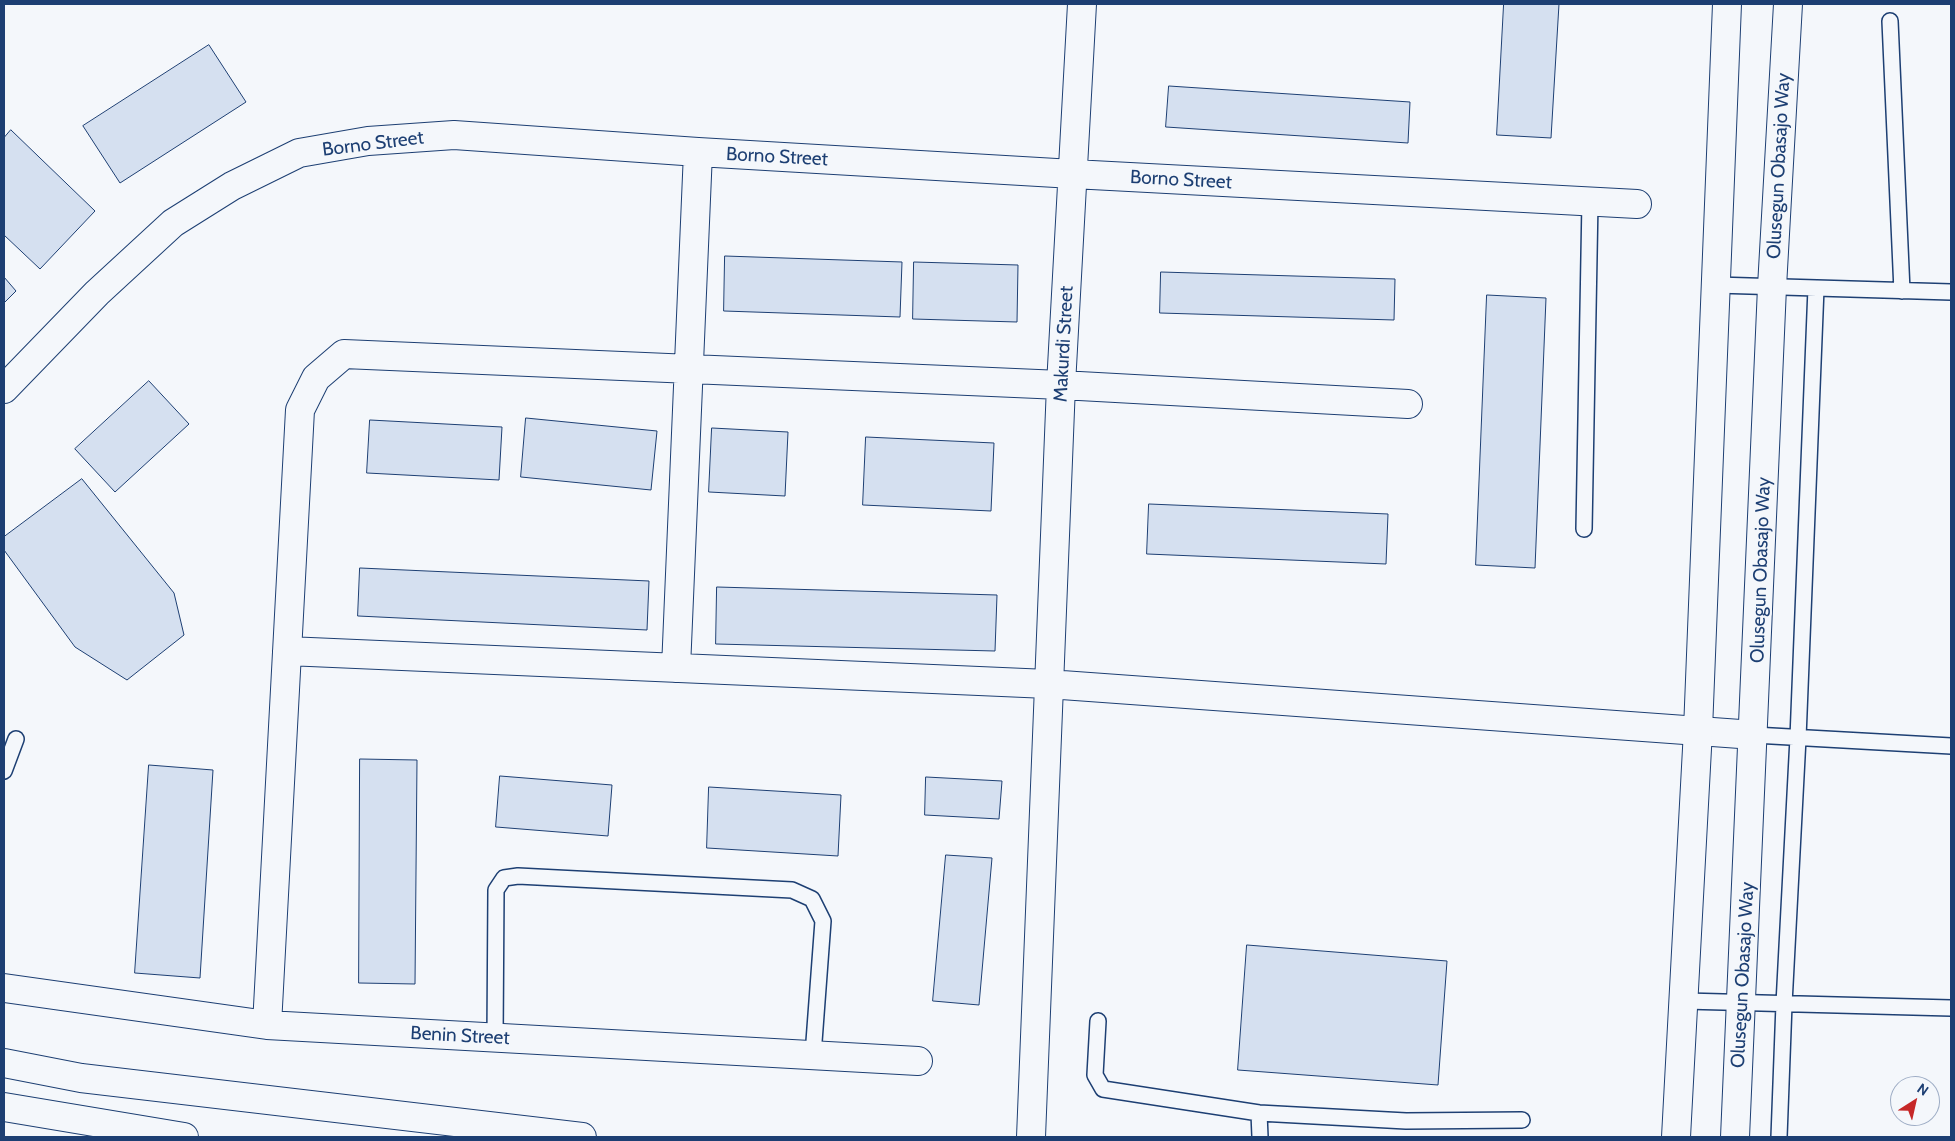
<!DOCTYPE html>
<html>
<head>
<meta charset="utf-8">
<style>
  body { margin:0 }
  #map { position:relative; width:1955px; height:1141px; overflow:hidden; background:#f4f7fb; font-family:Cabin,sans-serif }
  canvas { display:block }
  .frame { position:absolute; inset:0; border:5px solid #1d3f73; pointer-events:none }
  .north { position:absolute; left:1890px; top:1076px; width:50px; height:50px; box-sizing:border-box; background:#f4f7fb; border:1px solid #9eadc5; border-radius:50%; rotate:35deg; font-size:14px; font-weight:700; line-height:20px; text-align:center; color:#1d3f73 }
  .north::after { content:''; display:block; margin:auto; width:18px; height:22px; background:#c62828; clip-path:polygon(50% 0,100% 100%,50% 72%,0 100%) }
</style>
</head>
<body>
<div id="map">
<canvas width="1955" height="1141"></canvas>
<div class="frame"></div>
<div class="north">N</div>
</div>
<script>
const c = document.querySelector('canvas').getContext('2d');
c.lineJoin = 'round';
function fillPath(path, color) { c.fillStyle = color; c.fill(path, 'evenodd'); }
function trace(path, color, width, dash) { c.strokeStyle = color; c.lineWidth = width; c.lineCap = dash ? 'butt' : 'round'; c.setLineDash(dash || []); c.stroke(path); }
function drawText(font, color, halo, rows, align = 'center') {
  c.font = font + ' Cabin,sans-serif'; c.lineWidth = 4; c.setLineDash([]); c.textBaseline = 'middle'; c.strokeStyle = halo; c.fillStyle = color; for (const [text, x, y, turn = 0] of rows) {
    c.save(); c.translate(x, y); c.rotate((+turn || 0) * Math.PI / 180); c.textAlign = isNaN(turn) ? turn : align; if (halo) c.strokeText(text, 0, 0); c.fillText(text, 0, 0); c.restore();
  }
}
const building = new Path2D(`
  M1504,4h55l-8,134 -54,-3z
  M209,45l37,57 -126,81 -37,-57z
  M1169,86l241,16 -2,41 -242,-16z
  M11,130l84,81 -55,58 -36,-34v-97z
  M725,256l177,6 -2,55 -176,-6z
  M914,262l104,3 -1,57 -104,-3z
  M1161,272l234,7 -1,41 -234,-7z
  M4,277l12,14 -12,12z
  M1487,295l59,3 -11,270 -59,-3z
  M149,381l40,43 -74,68 -40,-43z
  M526,418l131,13 -6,59 -130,-13z
  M370,420l132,7 -3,53 -132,-7z
  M712,428l76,4 -3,64 -76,-4z
  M866,437l128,6 -3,68 -128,-6z
  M82,479l92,114 10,42 -57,45 -52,-33 -71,-97v-13z
  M1149,504l239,10 -2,50 -239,-10z
  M360,568l289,13 -2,49 -289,-14z
  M717,587l280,8 -2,56 -279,-7z
  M360,759l57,1 -2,224 -56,-1z
  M149,765l64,5 -13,208 -65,-5z
  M500,776l112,9 -4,51 -112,-9z
  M926,777l76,4 -3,38 -74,-4z
  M709,787l132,8 -3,61 -131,-8z
  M946,855l46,3 -13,147 -46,-4z
  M1247,945l200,16 -9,124 -200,-15z`);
const service = new Path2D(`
  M1890,21l12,270
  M1716,285l235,7
  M1584,529l6,-328
  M1754,735l197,11
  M4,771l12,-32
  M1685,1001l266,7
  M1098,1021l-3,54 8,14 156,24 147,8 116,-1
  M495,1038l1,-148 8,-12 14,-2 274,14 20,9 11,22 -10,134
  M1259,1113l1,24
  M1779,1137l5,-133 14,-266 18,-450`);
const minor = new Path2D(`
  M4,389l93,-96 76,-70 59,-37 67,-33 69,-12 86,-6 244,17 375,22 564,30
  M287,651l761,33 706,51
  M676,668l22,-516
  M4,988l263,37 651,36
  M267,1025l33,-615 16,-32 28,-24 717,31 347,19
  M4,1063l77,15 501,59
  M1031,1137l30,-752 21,-381`);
const secondary = new Path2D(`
  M4,1107l180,30
  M1676,1137l22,-407 29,-726
  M1735,1137l37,-850 16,-283`);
const streetNames = [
  ["Borno Street",373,144,-7],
  ["Borno Street",777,157,3],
  ["Olusegun Obasajo Way",1779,166,-87],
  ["Borno Street",1181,180,3],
  ["Makurdi Street",1064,344,-87],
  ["Olusegun Obasajo Way",1761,570,-88],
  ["Olusegun Obasajo Way",1743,975,-87],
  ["Benin Street",460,1036,3]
];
fillPath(building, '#d5e0f0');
trace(building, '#1d3f73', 1);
trace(service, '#1d3f73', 18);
trace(minor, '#1d3f73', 30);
trace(secondary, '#1d3f73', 30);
trace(service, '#f4f7fb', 15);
trace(minor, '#f4f7fb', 28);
trace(secondary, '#f4f7fb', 28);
drawText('19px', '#1d3f73', '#f4f7fb', streetNames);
</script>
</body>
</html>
